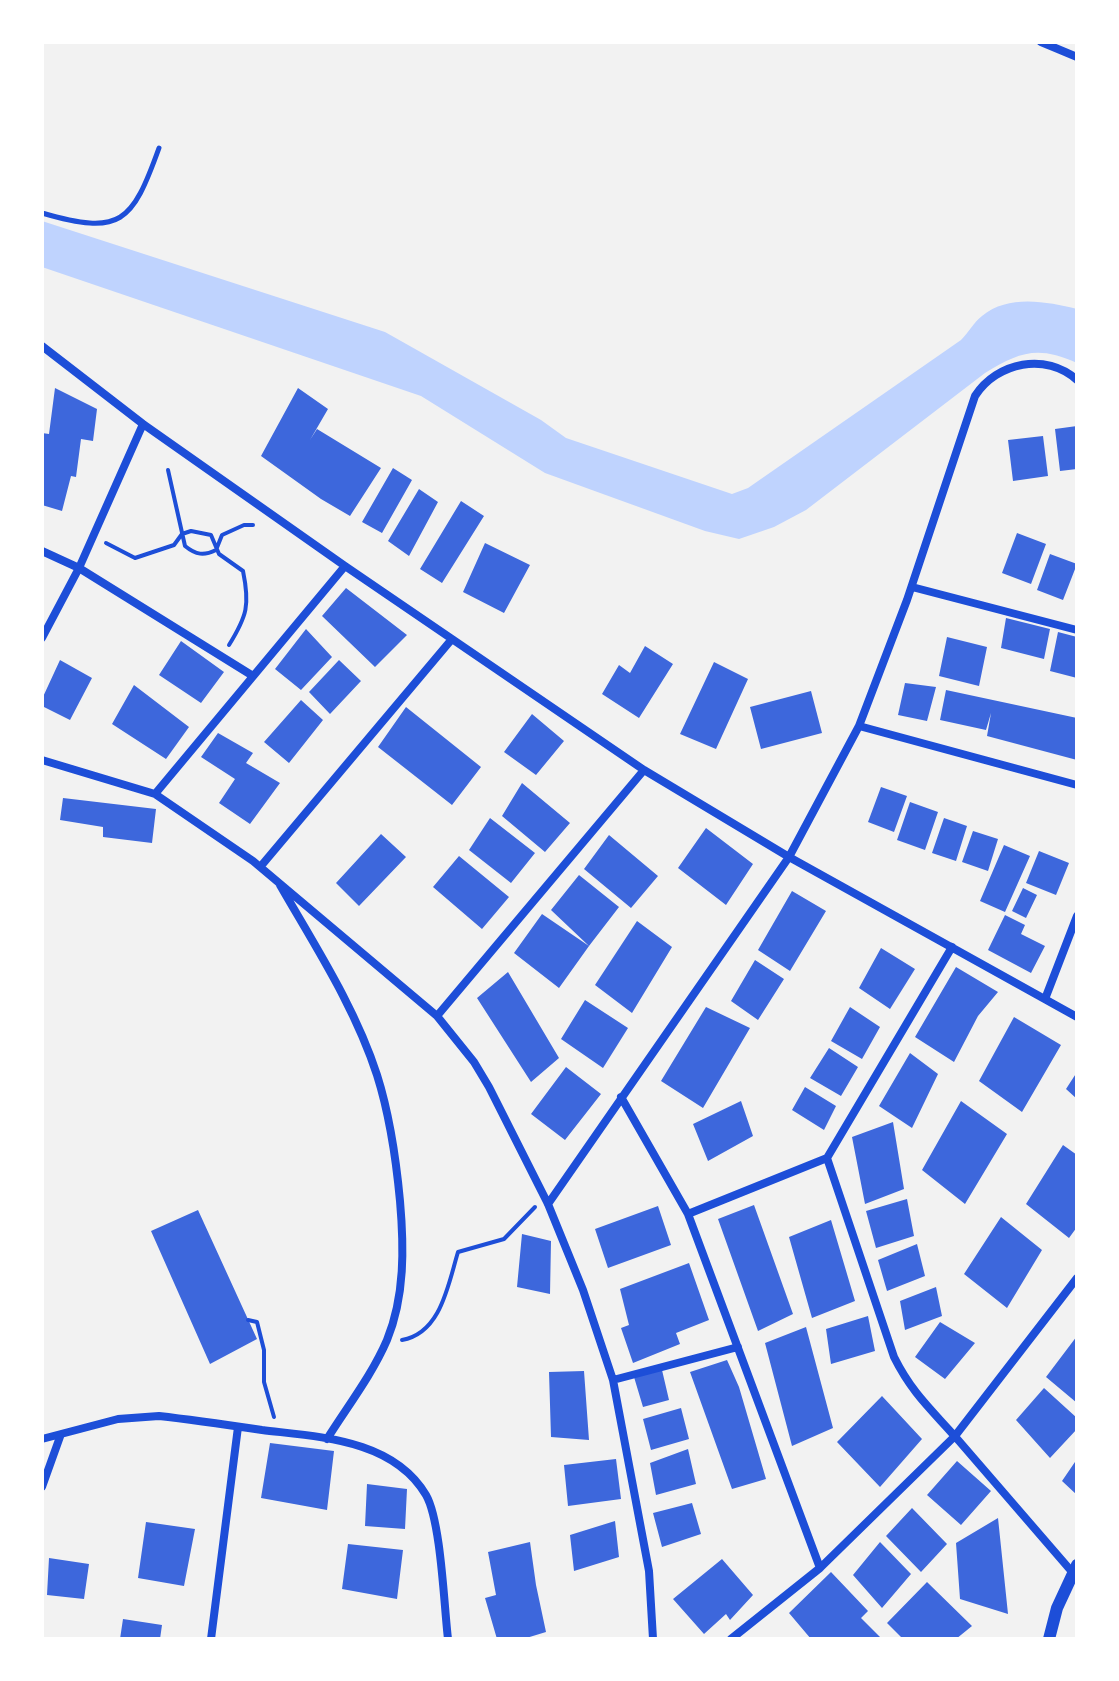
<!DOCTYPE html>
<html>
<head>
<meta charset="utf-8">
<style>
  body { margin:0 }
  #map { position:relative; width:1119px; height:1681px; overflow:hidden; background:#f2f2f2; font-family:"Sofia Sans Condensed",sans-serif }
  canvas { display:block }
  .frame { position:absolute; inset:0; border:44px solid #fff; pointer-events:none }
</style>
</head>
<body>
<div id="map">
<canvas width="1119" height="1681"></canvas>
<div class="frame"></div>
</div>
<script>
const c = document.querySelector('canvas').getContext('2d');
c.lineJoin = 'round';
function fillPath(path, color) { c.fillStyle = color; c.fill(path, 'evenodd'); }
function trace(path, color, width, dash) { c.strokeStyle = color; c.lineWidth = width; c.lineCap = dash ? 'butt' : 'round'; c.setLineDash(dash || []); c.stroke(path); }
const water = new Path2D(`
  M42,221l343,111 156,88 25,18 166,56 16,-6 213,-148c7,-7 13,-18 21,-24 27,-22 65,-14 95,-7v54c-39,-18 -58,-11 -92,10l-179,137 -32,17 -35,12 -34,-8 -160,-58 -124,-77 -379,-129z`);
const building = new Path2D(`
  M55,388l42,21 -4,32 -12,-2 -5,38 -5,-1 -9,35 -20,-6v-72l7,1z
  M298,388l30,21 -18,31 7,-11 64,39 -31,48 -29,-17 -60,-43z
  M1077,426v43l-17,2 -5,-42z
  M1043,436l5,40 -35,5 -5,-41z
  M393,468l19,12 -30,53 -20,-11z
  M419,489l19,13 -29,54 -21,-15z
  M461,501l23,15 -42,67 -22,-14z
  M1017,533l29,11 -15,40 -29,-11z
  M485,543l45,22 -26,48 -41,-21z
  M1050,554l27,10 -14,36 -26,-10z
  M346,588l61,47 -32,32 -53,-51z
  M1006,618l44,11 -6,30 -43,-11z
  M306,629l26,28 -31,33 -26,-21z
  M1058,632l19,5v41l-27,-7z
  M947,637l40,10 -8,39 -40,-10z
  M181,641l43,31 -23,31 -42,-28z
  M645,646l28,18 -34,54 -37,-24 17,-29 11,8z
  M60,660l32,18 -22,42 -28,-14v-7z
  M339,660l22,21 -31,33 -21,-22z
  M714,662l34,17 -32,70 -36,-15z
  M905,683l31,4 -9,34 -29,-6z
  M134,685l55,42 -23,32 -54,-35z
  M946,690l131,28v42l-90,-24 4,-23 -5,17 -46,-10z
  M811,691l11,42 -61,16 -11,-42z
  M301,700l22,20 -34,43 -25,-21z
  M406,707l75,60 -29,38 -74,-58z
  M532,714l32,27 -28,34 -32,-23z
  M218,733l35,20 -7,10 34,20 -30,41 -31,-21 16,-24 -34,-22z
  M522,783l48,40 -25,29 -43,-36z
  M881,787l26,9 -13,36 -26,-10z
  M63,798l93,11 -4,34 -49,-6v-10l-43,-7z
  M910,802l28,10 -13,38 -28,-10z
  M490,818l45,35 -24,30 -42,-33z
  M944,818l23,8 -11,35 -24,-8z
  M706,828l47,36 -27,41 -48,-37z
  M973,831l25,8 -10,32 -26,-9z
  M381,834l25,23 -47,49 -23,-23z
  M609,835l49,41 -27,32 -47,-39z
  M1004,845l26,11 -25,56 -25,-11z
  M1039,851l30,12 -13,32 -30,-12z
  M459,856l50,41 -27,32 -49,-42z
  M579,875l40,32 -30,39 -30,42 -45,-35 28,-39 47,32 -38,-36z
  M1023,888l14,7 -11,23 -14,-7z
  M792,891l34,20 -36,60 -32,-21z
  M1005,915l20,10 -4,9 24,12 -14,27 -43,-23z
  M637,921l35,26 -40,66 -37,-28z
  M881,948l34,21 -25,40 -31,-21z
  M755,960l29,19 -26,41 -27,-19z
  M956,967l42,25 -20,24 -24,46 -39,-25z
  M508,972l51,86 -28,24 -54,-84z
  M585,1000l43,28 -25,40 -42,-29z
  M706,1007l44,21 -47,80 -42,-27z
  M850,1007l30,20 -18,32 -31,-18z
  M1014,1017l47,28 -39,67 -43,-31z
  M829,1048l29,19 -17,29 -31,-18z
  M910,1053l28,21 -26,54 -33,-22z
  M566,1067l35,27 -36,46 -34,-26z
  M1077,1072v27l-11,-10z
  M805,1087l31,19 -12,24 -32,-20z
  M741,1101l12,35 -45,25 -15,-37z
  M961,1101l46,33 -42,70 -43,-34z
  M893,1122l11,67 -39,15 -13,-67z
  M1063,1145l14,10v72l-8,11 -43,-34z
  M907,1199l7,37 -38,12 -10,-37z
  M754,1205l39,109 -35,17 -40,-112z
  M658,1206l13,39 -63,23 -13,-39z
  M198,1210l59,129 -47,25 -59,-133z
  M1001,1217l41,33 -35,58 -43,-34z
  M831,1220l24,81 -43,17 -23,-81z
  M522,1234l29,7 -1,53 -33,-7z
  M917,1244l8,32 -38,15 -9,-31z
  M689,1263l20,57 -33,13 4,11 -47,19 -12,-35 8,-3 -9,-36z
  M936,1287l6,29 -37,14 -5,-29z
  M868,1316l7,35 -44,13 -5,-35z
  M940,1322l35,21 -30,36 -30,-22z
  M806,1327l27,101 -41,18 -27,-103z
  M1077,1336v67l-31,-26z
  M727,1360l12,27 27,92 -34,10 -42,-117z
  M662,1370l7,30 -26,7 -9,-30z
  M584,1371l5,69 -38,-3 -2,-65z
  M1044,1388l33,30v11l-27,29 -34,-38z
  M882,1396l40,43 -42,48 -43,-45z
  M681,1408l8,31 -38,11 -8,-31z
  M270,1443l64,8 -7,59 -66,-12z
  M688,1449l8,35 -40,11 -6,-32z
  M616,1459l5,40 -53,7 -4,-41z
  M1077,1459v36l-15,-14z
  M957,1461l34,30 -30,34 -34,-30z
  M367,1484l40,5 -2,40 -40,-3z
  M692,1503l9,31 -39,13 -9,-34z
  M912,1508l35,36 -26,28 -35,-36z
  M998,1518l10,96 -48,-15 -4,-56z
  M615,1521l4,36 -45,14 -4,-36z
  M146,1522l49,7 -11,57 -46,-8z
  M530,1542l6,43 10,47 -23,7h-26l-12,-41 11,-3 -8,-43z
  M880,1542l31,32 -29,34 -29,-33z
  M348,1544l55,6 -6,49 -55,-10z
  M49,1558l40,6 -5,35 -37,-4z
  M722,1559l31,36 -23,25 -4,-6 -22,20 -31,-35z
  M831,1572l37,39 -7,7 21,21h-71l-22,-26z
  M927,1582l45,44 -16,13h-53l-16,-16z
  M123,1619l39,6 -2,14h-40z`);
const path = new Path2D(`
  M168,470l17,76c11,9 19,10 31,4l6,-15 22,-10h9
  M106,543l29,15 39,-13 8,-11 9,-3 20,4 8,19 24,17c7,34 4,45 -14,74
  M248,1320l9,2 7,28v32l10,35
  M402,1340c39,-7 46,-55 56,-88l46,-13 31,-32`);
const service = new Path2D(`
  M42,213c79,23 90,10 117,-65`);
const minor = new Path2D(`
  M1041,42l36,15
  M42,346l101,78 202,142 299,204 145,87 288,160
  M42,551l37,17 174,108
  M912,587l165,43
  M42,638l37,-70 64,-144
  M859,726l218,59
  M42,760l113,34 98,67 184,155 37,46 15,25 59,117 35,86 30,90 36,191 4,68
  M155,794l190,-228
  M261,866l191,-227
  M280,885c35,61 75,122 97,190 13,41 19,83 23,126 4,46 5,95 -13,139 -15,35 -40,67 -60,99
  M1045,999l32,-83
  M437,1016l207,-246
  M621,1097l67,117 132,354
  M827,1158l67,199c19,38 39,54 65,84 38,44 76,88 114,132
  M548,1204l241,-347 70,-131 48,-126 68,-204c22,-34 71,-44 102,-16
  M688,1214l139,-56 125,-211
  M613,1380l125,-33
  M42,1439l19,-5
  M42,1487l19,-53 57,-15 41,-3c35,4 69,9 103,14 57,7 131,9 164,65 15,26 18,111 22,144
  M211,1639l27,-212
  M731,1639l89,-71 135,-132 122,-158`);
const tertiary = new Path2D(`
  M1049,1639l8,-31 20,-43`);
fillPath(water, '#bfd3fe');
fillPath(building, '#3d67dc');
trace(path, '#1d4ed8', 4);
trace(service, '#1d4ed8', 5);
trace(minor, '#1d4ed8', 8);
trace(tertiary, '#1d4ed8', 12);
</script>
</body>
</html>
